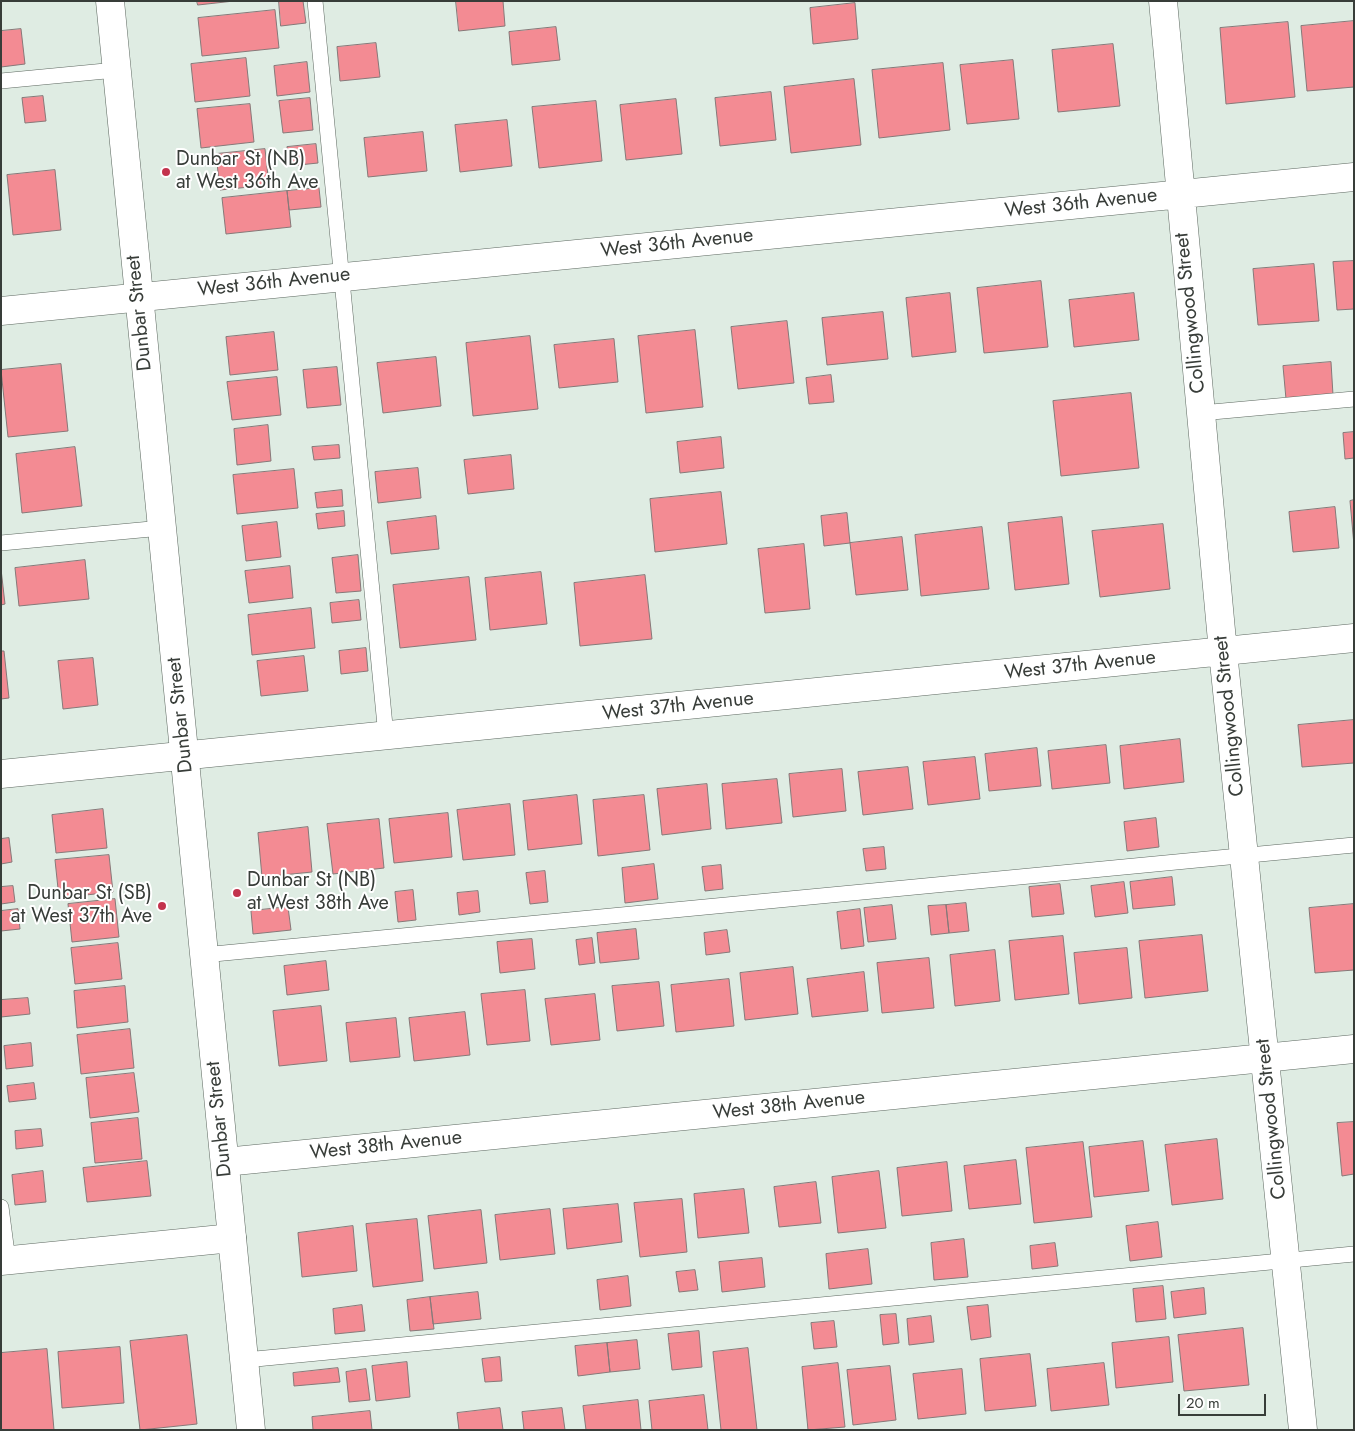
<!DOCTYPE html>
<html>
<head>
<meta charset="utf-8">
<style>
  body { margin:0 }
  #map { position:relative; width:1355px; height:1431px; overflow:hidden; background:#dfece3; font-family:Jost,sans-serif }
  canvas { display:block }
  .frame { position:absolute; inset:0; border:2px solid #383d39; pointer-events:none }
  .scale { position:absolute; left:1178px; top:1394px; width:88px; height:22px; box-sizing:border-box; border:2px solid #383d39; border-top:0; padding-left:6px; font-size:15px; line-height:18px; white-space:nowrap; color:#383d39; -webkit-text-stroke:4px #fff; paint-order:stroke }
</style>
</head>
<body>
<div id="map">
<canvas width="1355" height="1431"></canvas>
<div class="frame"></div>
<div class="scale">20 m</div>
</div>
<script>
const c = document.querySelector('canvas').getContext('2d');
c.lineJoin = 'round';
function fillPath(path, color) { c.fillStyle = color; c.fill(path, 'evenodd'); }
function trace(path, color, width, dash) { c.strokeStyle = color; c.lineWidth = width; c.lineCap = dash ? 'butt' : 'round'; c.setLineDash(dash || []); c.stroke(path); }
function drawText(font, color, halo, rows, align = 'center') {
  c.font = font + ' Jost,sans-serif'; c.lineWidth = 4; c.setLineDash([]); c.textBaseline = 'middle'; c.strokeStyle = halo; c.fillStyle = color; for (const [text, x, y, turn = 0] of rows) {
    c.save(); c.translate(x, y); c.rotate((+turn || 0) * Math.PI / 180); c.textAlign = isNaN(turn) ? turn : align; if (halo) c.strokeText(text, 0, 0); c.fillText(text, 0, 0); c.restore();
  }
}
const building = new Path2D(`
  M197,1h37l-36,4z
  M279,1h24l3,22 -25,3z
  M456,1h47l2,25 -46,5z
  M855,3l3,36 -45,5 -3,-36z
  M275,10l4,38 -77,8 -4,-38z
  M1354,21v66l-47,4 -6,-65z
  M1288,22l7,75 -69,7 -6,-76z
  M556,27l4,33 -48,5 -3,-33z
  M21,29l4,35 -24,3v-36z
  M376,43l4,34 -40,4 -3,-34z
  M1113,44l7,62 -62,6 -6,-62z
  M246,58l4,38 -55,6 -4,-38z
  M1013,60l6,59 -52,5 -7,-59z
  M307,62l3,30 -33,4 -3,-30z
  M943,63l7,67 -71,8 -7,-68z
  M854,79l7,66 -70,8 -7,-66z
  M771,92l5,48 -56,6 -5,-48z
  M43,96l3,25 -21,2 -3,-25z
  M310,98l3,32 -30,3 -4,-32z
  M676,99l6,55 -56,6 -6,-55z
  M596,101l6,60 -63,7 -7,-61z
  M250,104l4,38 -53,6 -4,-39z
  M507,120l5,46 -52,6 -5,-47z
  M423,132l4,39 -59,6 -4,-39z
  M316,144l2,19 -29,3 -2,-19z
  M265,149l4,36 -49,5 -4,-36z
  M55,170l6,60 -48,5 -6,-60z
  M319,188l2,19 -32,3 -2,-19z
  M287,191l4,36 -65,7 -4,-36z
  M1354,261v48l-17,1 -4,-48z
  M1314,264l5,57 -61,4 -5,-56z
  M1041,281l7,66 -64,6 -7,-65z
  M950,293l6,59 -44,5 -6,-59z
  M1134,293l5,47 -65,7 -5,-47z
  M883,312l5,47 -61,6 -5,-47z
  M787,321l7,62 -56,6 -7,-62z
  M695,330l8,77 -57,6 -8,-77z
  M274,332l4,38 -48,5 -4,-38z
  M530,336l8,73 -65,7 -7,-73z
  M614,339l4,43 -59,6 -5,-43z
  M436,357l5,49 -58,7 -6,-50z
  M1331,362l2,33 -47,4 -3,-33z
  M61,364l7,67 -60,6 -7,-67z
  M337,367l4,38 -34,3 -4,-38z
  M831,375l3,27 -25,2 -3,-26z
  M277,377l4,38 -49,5 -5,-38z
  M1131,393l8,75 -78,8 -8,-75z
  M268,425l3,36 -34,4 -3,-36z
  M1354,432v26l-9,1 -2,-26z
  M721,437l3,31 -44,5 -3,-31z
  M339,445l1,13 -26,2 -2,-13z
  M75,447l7,59 -60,7 -6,-59z
  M511,455l3,34 -46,5 -4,-34z
  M418,468l3,30 -43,5 -3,-31z
  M294,469l4,39 -61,6 -4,-39z
  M342,490l1,16 -26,2 -2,-15z
  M721,492l6,52 -72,8 -5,-53z
  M1354,500v45l-4,-44z
  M1335,507l4,41 -46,4 -4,-40z
  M344,511l1,15 -27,3 -2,-15z
  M847,513l3,30 -26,3 -3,-30z
  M436,516l3,33 -48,5 -4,-32z
  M1062,517l7,67 -54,6 -7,-67z
  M277,522l4,35 -35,4 -4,-35z
  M1163,524l7,65 -70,8 -8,-66z
  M982,527l7,62 -68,7 -6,-61z
  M902,537l6,53 -52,5 -6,-52z
  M804,544l6,65 -45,4 -7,-64z
  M358,555l3,36 -25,2 -4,-35z
  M85,560l4,39 -70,7 -4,-38z
  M290,566l3,32 -44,5 -4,-32z
  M1,569l4,35 -4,1z
  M541,572l6,52 -57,6 -5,-52z
  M645,575l7,64 -72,7 -6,-63z
  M469,577l7,63 -76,8 -7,-63z
  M359,600l2,20 -29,3 -2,-20z
  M311,608l4,40 -63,7 -4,-40z
  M366,648l2,23 -27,3 -2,-23z
  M1,651h3l5,47 -8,1z
  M304,656l4,35 -47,5 -4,-35z
  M93,658l5,47 -35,4 -5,-48z
  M1354,720v43l-52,4 -4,-42z
  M1180,739l4,43 -60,7 -4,-43z
  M1106,745l4,38 -58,6 -4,-38z
  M1037,748l4,38 -52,5 -4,-37z
  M975,757l5,42 -52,6 -5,-43z
  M908,767l5,42 -50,6 -5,-43z
  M842,769l4,42 -53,6 -4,-43z
  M777,779l5,44 -56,6 -4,-45z
  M707,784l4,45 -49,6 -5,-46z
  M577,795l5,49 -54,6 -5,-49z
  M644,795l6,55 -52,6 -5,-56z
  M510,804l5,51 -52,5 -6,-50z
  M103,809l4,39 -51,5 -4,-38z
  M448,813l4,44 -58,6 -5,-44z
  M1156,818l3,29 -32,4 -3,-29z
  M379,819l5,49 -51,6 -6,-50z
  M308,827l4,45 -50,5 -4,-44z
  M9,838l3,24 -11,2v-25z
  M884,847l2,22 -20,2 -3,-22z
  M109,855l4,37 -54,6 -4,-38z
  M654,864l4,35 -33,4 -3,-35z
  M721,865l2,24 -18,2 -3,-24z
  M545,871l3,31 -18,2 -4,-31z
  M1172,877l3,28 -42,4 -3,-27z
  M1124,882l4,31 -33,4 -4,-31z
  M1060,884l4,30 -32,3 -3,-30z
  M13,886l2,16 -14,2v-17z
  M413,890l3,30 -18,2 -3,-30z
  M478,891l2,21 -21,3 -2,-22z
  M115,899l4,38 -47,5 -4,-38z
  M966,903l3,28 -20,2 -3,-28z
  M1354,904v66l-39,3 -6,-65z
  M892,905l4,34 -28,3 -4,-34z
  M946,905l3,28 -18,2 -3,-29z
  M288,907l3,23 -38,4 -2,-23z
  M18,909l2,20 -19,2v-20z
  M860,909l4,37 -23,3 -4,-37z
  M636,929l3,30 -39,4 -3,-30z
  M727,930l3,22 -24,3 -2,-22z
  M1202,935l6,56 -63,7 -6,-57z
  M1063,936l6,58 -54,6 -6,-59z
  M592,938l3,25 -16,2 -3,-25z
  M532,939l3,30 -35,4 -3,-31z
  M118,943l4,36 -47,5 -4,-36z
  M1127,948l5,50 -53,6 -5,-51z
  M995,950l5,51 -45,5 -5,-51z
  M929,958l5,50 -52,5 -5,-50z
  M326,961l3,29 -42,5 -3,-29z
  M793,967l5,47 -53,6 -5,-47z
  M864,972l4,39 -56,6 -5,-38z
  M729,979l5,47 -58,6 -5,-47z
  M659,982l5,44 -47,5 -5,-45z
  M125,986l3,36 -51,6 -3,-37z
  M525,990l5,51 -43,4 -6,-51z
  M595,994l5,46 -49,5 -6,-46z
  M28,998l2,16 -29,3v-17z
  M321,1006l6,55 -48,5 -6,-55z
  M465,1012l5,43 -56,6 -5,-43z
  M396,1018l4,39 -50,5 -4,-39z
  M130,1029l4,39 -53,6 -4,-39z
  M31,1043l2,23 -27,3 -2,-23z
  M134,1073l5,39 -49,6 -4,-40z
  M34,1083l2,16 -27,3 -2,-16z
  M138,1118l4,41 -47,4 -4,-40z
  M1354,1122v52l-12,2 -5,-53z
  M41,1129l2,17 -27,3 -1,-18z
  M1217,1139l6,60 -51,6 -7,-60z
  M1143,1141l6,50 -55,6 -5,-50z
  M1083,1142l9,75 -58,6 -8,-75z
  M1016,1160l5,44 -52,5 -5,-43z
  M147,1161l4,35 -64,6 -4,-34z
  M947,1162l5,49 -50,5 -5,-48z
  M43,1171l3,31 -31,3 -3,-30z
  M879,1171l7,57 -48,5 -6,-56z
  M816,1182l5,41 -42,4 -5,-40z
  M744,1189l5,44 -51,5 -4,-44z
  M682,1199l5,53 -47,5 -6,-54z
  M618,1204l4,38 -55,7 -4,-40z
  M550,1209l5,45 -55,6 -5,-45z
  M481,1210l6,53 -53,6 -6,-53z
  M417,1219l6,62 -50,6 -7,-63z
  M1158,1222l4,35 -32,4 -4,-35z
  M353,1226l4,45 -55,6 -4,-44z
  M964,1239l4,38 -34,3 -3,-37z
  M1055,1243l3,23 -26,3 -2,-23z
  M868,1249l4,35 -43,5 -3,-35z
  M762,1258l3,29 -43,5 -3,-30z
  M695,1270l3,20 -19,2 -3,-20z
  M628,1276l3,30 -31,4 -3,-30z
  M1163,1286l3,33 -30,3 -3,-33z
  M1204,1288l2,26 -32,4 -3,-26z
  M478,1292l3,27 -48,5 -3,-27z
  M430,1297l4,32 -24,2 -3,-31z
  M362,1305l3,26 -30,3 -2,-25z
  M988,1305l3,32 -20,3 -4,-33z
  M896,1314l3,29 -16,2 -3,-30z
  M931,1316l3,26 -25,3 -2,-26z
  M834,1321l3,26 -23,2 -3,-26z
  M1243,1328l6,57 -65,6 -6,-56z
  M699,1331l3,36 -30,3 -4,-36z
  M187,1335l10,89 -57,6 -10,-89z
  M1169,1337l4,45 -57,6 -4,-45z
  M637,1340l3,29 -30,3 -3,-29z
  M607,1343l3,29 -32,4 -3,-30z
  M120,1347l4,56 -62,5 -4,-56z
  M748,1348l9,82h-36l-8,-78z
  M47,1349l7,81h-53v-77z
  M1030,1354l6,52 -51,5 -5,-52z
  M500,1357l2,24 -17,1 -3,-23z
  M407,1362l3,35 -34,4 -4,-35z
  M838,1363l7,64 -37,3 -6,-63z
  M1104,1363l5,42 -58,6 -4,-42z
  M890,1366l6,54 -43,5 -6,-55z
  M338,1368l2,14 -46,4 -1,-13z
  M366,1369l4,31 -21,2 -3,-30z
  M962,1369l4,45 -48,5 -5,-45z
  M704,1395l4,35h-56l-3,-29z
  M638,1400l3,30h-55l-3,-24z
  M500,1408l3,22h-44l-2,-17z
  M562,1408l3,22h-41l-2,-18z
  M370,1411l2,19h-59l-1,-13z`);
const service = new Path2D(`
  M315,1l71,735
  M1,81l115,-11
  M1201,413l153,-14
  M1,543l161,-15
  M203,955l1151,-110
  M1,1207l7,54
  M245,1360l1109,-106`);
const minor = new Path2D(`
  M1163,1l60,651 80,778
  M1,311l1353,-134
  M1,774l1353,-136
  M225,1162l1129,-113
  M1,1261l231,-23`);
const secondary = new Path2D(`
  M110,1l141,1429`);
const markers = [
  [166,172,5,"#c3334d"],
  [237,893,5,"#c3334d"],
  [162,906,5,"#c3334d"]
];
const poiNames = [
  ["Dunbar St (NB)",176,160],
  ["at West 36th Ave",176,183],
  ["Dunbar St (NB)",247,881],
  ["at West 38th Ave",247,904],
  ["Dunbar St (SB)",152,894,"right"],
  ["at West 37th Ave",152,917,"right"]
];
const streetNames = [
  ["West 36th Avenue",1081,204,-6],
  ["West 36th Avenue",677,244,-6],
  ["West 36th Avenue",274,283,-6],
  ["Dunbar Street",140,313,-96],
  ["Collingwood Street",1191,313,-96],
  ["West 37th Avenue",1080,666,-6],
  ["West 37th Avenue",678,707,-6],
  ["Dunbar Street",181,715,-96],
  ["Collingwood Street",1230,716,-96],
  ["West 38th Avenue",789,1106,-6],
  ["Dunbar Street",220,1119,-96],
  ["Collingwood Street",1272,1119,-96],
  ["West 38th Avenue",386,1146,-6]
];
fillPath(building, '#f38b93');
trace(building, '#867878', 1);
trace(service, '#5d6860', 16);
trace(minor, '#5d6860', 29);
trace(secondary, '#5d6860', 29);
trace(service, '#fff', 15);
trace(minor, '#fff', 28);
trace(secondary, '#fff', 28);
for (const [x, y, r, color] of markers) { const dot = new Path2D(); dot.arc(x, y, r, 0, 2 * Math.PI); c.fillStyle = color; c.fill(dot); trace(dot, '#fff', 2); }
drawText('20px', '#383d39', '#fff', poiNames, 'left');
drawText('20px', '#383d39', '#fff', streetNames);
</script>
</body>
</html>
